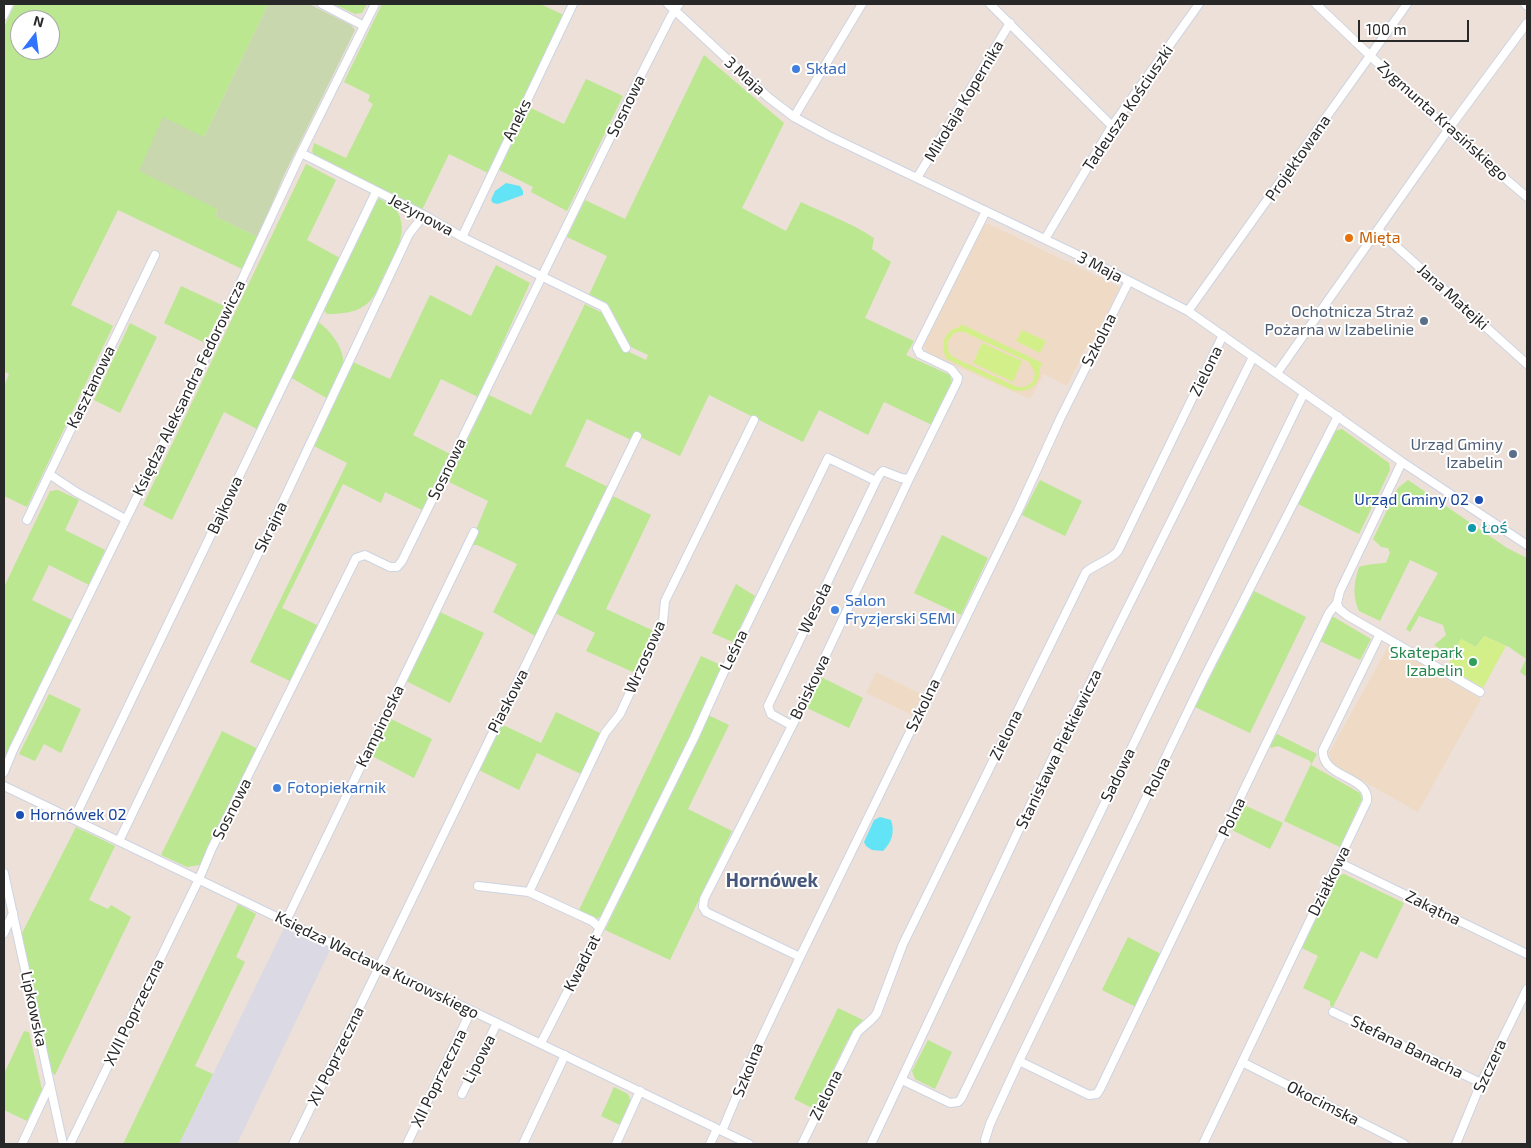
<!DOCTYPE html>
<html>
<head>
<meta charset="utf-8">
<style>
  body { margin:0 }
  #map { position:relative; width:1531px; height:1148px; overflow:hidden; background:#ece0d8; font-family:"Exo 2",sans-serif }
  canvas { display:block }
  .frame { position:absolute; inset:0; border:5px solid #282828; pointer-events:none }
  .north { position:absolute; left:10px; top:10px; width:50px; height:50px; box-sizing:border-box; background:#fff; border:1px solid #a9a9a9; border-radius:50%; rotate:15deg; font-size:14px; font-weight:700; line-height:20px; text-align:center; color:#282828 }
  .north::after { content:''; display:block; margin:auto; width:18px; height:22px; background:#3175ff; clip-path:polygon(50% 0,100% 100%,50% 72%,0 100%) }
  .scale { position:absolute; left:1358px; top:20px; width:111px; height:22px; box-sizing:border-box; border:2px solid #282828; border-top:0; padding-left:6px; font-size:15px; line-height:18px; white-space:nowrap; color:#282828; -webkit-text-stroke:4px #fff; paint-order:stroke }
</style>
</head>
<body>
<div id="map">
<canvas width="1531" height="1148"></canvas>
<div class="frame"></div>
<div class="north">N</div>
<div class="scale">100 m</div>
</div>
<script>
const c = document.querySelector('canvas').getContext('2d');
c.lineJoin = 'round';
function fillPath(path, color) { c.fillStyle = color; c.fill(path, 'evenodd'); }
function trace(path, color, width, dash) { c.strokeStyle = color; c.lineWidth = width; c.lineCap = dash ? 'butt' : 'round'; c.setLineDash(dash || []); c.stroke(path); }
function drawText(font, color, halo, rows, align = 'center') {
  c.font = font + ' "Exo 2",sans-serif'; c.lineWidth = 4; c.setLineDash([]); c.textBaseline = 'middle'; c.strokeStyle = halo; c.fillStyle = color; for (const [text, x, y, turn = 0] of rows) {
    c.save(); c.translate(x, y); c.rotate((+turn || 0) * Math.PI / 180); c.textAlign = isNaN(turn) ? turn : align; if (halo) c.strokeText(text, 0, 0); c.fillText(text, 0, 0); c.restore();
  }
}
const industrial = new Path2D(`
  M285,926l46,22 -94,196h-58z`);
const education = new Path2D(`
  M989,224l131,63 -29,58 -3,-1 -21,42 -23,-12 -14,25 -103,-46 -3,-7 57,-120z
  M1389,645l92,54 -63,113 -87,-49 -2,-10z
  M876,672l47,23 -9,21 -48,-23z`);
const green = new Path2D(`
  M15,4l253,1 -64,132 13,72 -1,8 42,20 -16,32 -124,-59 -47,95 42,21 -86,181 -23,-11v-110l5,-12 -5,-3v-344zM20,20h30v30h-30z
  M334,4h33l-5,9 -7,1z
  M382,4h158l24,11 -76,158 -39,-19 -27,56 -107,-53 -3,-6 2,-8 32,15 27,-54 -5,-3 2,-6 -26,-13z
  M704,55l80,68 -42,85 44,23 15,-29c25,12 51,21 73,36l-2,11 19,13 -26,56 49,23 -8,14 44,20 2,7 -20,43 -48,-23 -16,33 -49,-25 -16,32 -94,-47 -29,61 -40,-19 -9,3 -44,-21 -22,47 43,21 3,8 40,20 -45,94 48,22 -19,42 -49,-22 9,-18 -46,-23 -12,27 -44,-25 24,-48 -40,-19h-5l6,-10 -2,-5 12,-29 -41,-20 42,-86 42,20 54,-111 17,9 19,35 25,12 2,-5 -17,-8 -22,-41 -21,-9 19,-41 -40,-19 18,-37 40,19z
  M586,79l37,17 -56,115 -36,-19 2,-5 -36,-18 30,-63 37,18z
  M306,164l30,16 -29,60 33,18 -83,171 -33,-17 -52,108 -29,-15z
  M378,198c6,3 14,7 19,13 13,21 -4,48 -14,66 -5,11 -9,23 -19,29 -9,7 -26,8 -37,8l-4,-5z
  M496,265l34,18 -52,114 -37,-18 -28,56 37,19 -28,56 -37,-18 -4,11 -38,-19 -61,124 35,17 -27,56 -40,-19 97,-199 -35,-18 41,-83 37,17 40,-84 41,21z
  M181,286l43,20 -19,37 -41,-20z
  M317,321c13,9 29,28 26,46 -3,10 -10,22 -15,32l-38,-22z
  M130,323l27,14 -37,76 -26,-13z
  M1342,429l47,34 1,7 -31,64 -61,-30 36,-73z
  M1040,480l42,21 -17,35 -43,-21z
  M1408,480l99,68 20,10v119l-7,-5 6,-13 -17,-12 -25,-11 -8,11 -15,-8 -9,17 -18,-11 12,-10 -3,-10 -24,-9 -9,16 -4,-3 32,-56 -28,-13 -30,61 -21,-10c-7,-16 -5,-28 0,-44 4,-2 22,-4 27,-4l4,-10 -2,-5 -7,-1 -8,-8 25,-51z
  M58,490l21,10 -14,30 40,20 -16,35 -40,-20 -17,35 40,20 -68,142v-175l46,-96z
  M942,535l46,23 -27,57 -47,-22z
  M736,584l19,12 -22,46 -21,-9z
  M1254,591l52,26 -56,116 -55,-26z
  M440,612l44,21 -34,70 -44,-22z
  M1332,616l39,23 -11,21 -40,-19z
  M701,656l22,10 -32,71 -89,179 -6,3 -17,-9z
  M819,676l44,22 -14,30 -44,-21z
  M49,694l32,15 -20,44 -17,-9 -9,17 -16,-7z
  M556,712l44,21 -19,41 -44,-21 -18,37 -40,-20 22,-46 40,19z
  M708,715l21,10 -41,84 44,22 -62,129 -65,-30z
  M389,718l43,21 -18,39 -42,-22z
  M222,731l36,18 -58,116 -13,2 -26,-12z
  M1277,734l40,20 -6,11 49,28 2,6 -22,48 -56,-26 27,-57 -1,-3 -32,-15 -7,2 -1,-2z
  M1242,804l41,19 -13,26 -40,-20z
  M76,827l39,19 -26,54 19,9 3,-4 20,12 -76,158 -4,-3 -30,-137z
  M1344,874l60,29 -27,56 -16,-8 -28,56 -3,-1v-5l-27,-13 15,-32 -16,-8 34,-72z
  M238,904l18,10 -20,43 9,5 -50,104 18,8 -34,70h-56z
  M1128,937l33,17 -25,53 -34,-17z
  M838,1008l25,12 -16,21 -33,68 -20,-10z
  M24,1031l5,1 13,58 -15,31 -23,-11v-36z
  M928,1040l24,12 -17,37 -20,-10 -3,-8z
  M614,1087l14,7 3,7 -11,24 -19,-9z`);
const cemetery = new Path2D(`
  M275,4h34l42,21 4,5 -71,145 -26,62 -42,-20 1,-8 -78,-38 24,-54 41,20 64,-132z`);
const pitch = new Path2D(`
  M961,324l81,39 -1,4h-2c3,17 -10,27 -27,23l-65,-31c-8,-14 -3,-29 13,-32zM957,332h7l65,30 6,11 -2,8 -7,6h-9l-64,-30 -4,-4 -2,-10 6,-9z
  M1022,330l24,11 -6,12 -24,-12z
  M982,343l40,18 -9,21 -40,-19z
  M1484,636l22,10 -23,42 -35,-21 4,-11 9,-17 15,8z`);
const water = new Path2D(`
  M506,183l14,3 3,5v4l-25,9 -5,-1 -2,-3 4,-9z
  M880,817l11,3c4,12 1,22 -8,31l-11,-1 -6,-4 -2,-4 10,-22z`);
const minor = new Path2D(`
  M322,4l42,22
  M668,4l101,94 25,19 35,19 255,122 104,53 214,151 125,83
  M990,4l122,122
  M1316,4l132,126 79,67
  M1525,4l2,2
  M4,15l5,-11
  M794,117l68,-113
  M301,153l123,62 38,22 142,70 22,41
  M917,178l93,-155
  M1378,230l149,134
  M462,237l111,-233
  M1045,239l67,-113 87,-122
  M1188,311l219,-307
  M1277,373l171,-243 79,-107
  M49,474l27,18 49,27
  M27,520l128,-265
  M1337,603l2,6 9,7 132,76
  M791,725l-20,-11 -3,-8 108,-225
  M4,772l9,-22 198,-404 90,-193 74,-149
  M4,786l745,358
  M74,819l302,-627
  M119,841l151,-312 139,-295 15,-19
  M1338,862l189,92
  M4,873l59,271
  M478,886l51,6 63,29 8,7 -59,115
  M529,892l76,-159 15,-19 43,-92 2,-21 89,-181
  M286,921l188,-389
  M600,928l94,-190 28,-62 106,-218 48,23 4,-7 3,-3 18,7 8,1
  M4,933l9,-20
  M800,957l-94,-45 -3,-5 1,-8 93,-183 112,-237 48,-97 1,-4 -7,-9 -31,-15 -3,-6 69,-137
  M1333,1012l148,71
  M1019,1061l70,34 8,-1 3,-5 229,-476 8,-10 3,-12 62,-129
  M1242,1062l162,82
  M902,1080l48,23 8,-1 3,-3 343,-706
  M462,1094l35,-71
  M722,1131l16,-38 6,-18 56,-118 218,-446 42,-92 69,-138
  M985,1140l5,-16 29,-63 185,-383 134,-262
  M22,1144l28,-60
  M70,1144l129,-265 13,-31 144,-290 9,-3 25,12h7l5,-6 237,-482 31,-61 9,-14
  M293,1144l344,-708
  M407,1144l64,-133
  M523,1144l42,-89
  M616,1144l24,-53
  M710,1144l7,-15
  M802,1144l55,-111c6,-7 16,-13 20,-20l26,-69 183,-372c10,-8 25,-12 32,-21l105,-216
  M871,1144l182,-387 200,-400
  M1203,1144l164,-343c3,-25 -46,-23 -44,-51l57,-116
  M1456,1144l25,-61 46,-94`);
const markers = [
  [796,69,5,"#3f7fe0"],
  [1349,238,5,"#e8710a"],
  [1424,321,5,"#5c6f8a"],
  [1513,454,5,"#5c6f8a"],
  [1479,500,5,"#1a4fb4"],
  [1472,528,5,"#0f9aa8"],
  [835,610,5,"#3f7fe0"],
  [1473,662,5,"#2e9e5b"],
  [277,788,5,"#3f7fe0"],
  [20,815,5,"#1a4fb4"]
];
const shopNames = [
  ["Skład",806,69],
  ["Salon",845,601],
  ["Fryzjerski SEMI",845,619],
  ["Fotopiekarnik",287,788]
];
const streetNames = [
  ["3 Maja",745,76,42],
  ["Mikołaja Kopernika",964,101,-59],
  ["Sosnowa",626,106,-64],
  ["Tadeusza Kościuszki",1128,108,-56],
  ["Aneks",517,120,-64],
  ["Zygmunta Krasińskiego",1443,121,42],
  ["Projektowana",1298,158,-55],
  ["Jeżynowa",421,215,28],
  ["3 Maja",1100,267,27],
  ["Jana Matejki",1453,297,42],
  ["Szkolna",1099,340,-63],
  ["Zielona",1206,371,-64],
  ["Kasztanowa",91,387,-64],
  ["Księdza Aleksandra Fedorowicza",189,388,-64],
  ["Sosnowa",447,469,-64],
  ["Bajkowa",225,505,-65],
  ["Skrajna",271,527,-64],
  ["Wesoła",815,608,-64],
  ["Leśna",734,650,-64],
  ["Wrzosowa",645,657,-66],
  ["Boiskowa",810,687,-64],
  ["Piaskowa",508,701,-63],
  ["Szkolna",923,705,-64],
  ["Kampinoska",380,726,-64],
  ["Zielona",1006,735,-64],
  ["Stanisława Pietkiewicza",1059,749,-64],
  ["Sadowa",1118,775,-64],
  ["Rolna",1157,777,-64],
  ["Sosnowa",232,809,-63],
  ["Polna",1232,817,-64],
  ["Działkowa",1329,881,-64],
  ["Zakątna",1433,908,26],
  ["Kwadrat",582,963,-63],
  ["Księdza Wacława Kurowskiego",377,965,26],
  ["Lipkowska",34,1009,78],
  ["XVII Poprzeczna",134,1012,-64],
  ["Stefana Banacha",1407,1047,26],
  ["XV Poprzeczna",336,1056,-64],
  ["Lipowa",479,1059,-63],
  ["Szczera",1490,1066,-65],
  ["Szkolna",748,1070,-68],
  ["XII Poprzeczna",439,1078,-64],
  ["Zielona",826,1095,-64],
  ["Okocimska",1323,1103,27]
];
const foodNames = [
  ["Mięta",1359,238]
];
const serviceNames = [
  ["Ochotnicza Straż",1414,312],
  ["Pożarna w Izabelinie",1414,330],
  ["Urząd Gminy",1503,445],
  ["Izabelin",1503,463]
];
const transitNames = [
  ["Urząd Gminy 02",1469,500],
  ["Hornówek 02",30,815,"left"]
];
const cultureNames = [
  ["Łoś",1482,528]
];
const leisureNames = [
  ["Skatepark",1463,653],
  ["Izabelin",1463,671]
];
const quarterNames = [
  ["Hornówek",772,881]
];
fillPath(industrial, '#dbd9e3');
fillPath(education, '#efdbc5');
fillPath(green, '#bae790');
fillPath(cemetery, '#c8d7ae');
fillPath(pitch, '#d3ef8a');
fillPath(water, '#62e4f6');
trace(minor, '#cdd4e2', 10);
trace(minor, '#fff', 8);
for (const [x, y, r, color] of markers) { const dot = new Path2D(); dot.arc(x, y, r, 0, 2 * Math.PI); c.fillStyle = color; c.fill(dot); trace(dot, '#fff', 2); }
drawText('16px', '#366cbe', '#fff', shopNames, 'left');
drawText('16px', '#282828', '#fff', streetNames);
drawText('16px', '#c56008', '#fff', foodNames, 'left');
drawText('16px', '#4e5e75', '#fff', serviceNames, 'right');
drawText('16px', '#164399', '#fff', transitNames, 'right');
drawText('16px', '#0d838f', '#fff', cultureNames, 'left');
drawText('16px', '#27864d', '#fff', leisureNames, 'right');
drawText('bold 19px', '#46577b', '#fff', quarterNames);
</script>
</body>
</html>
